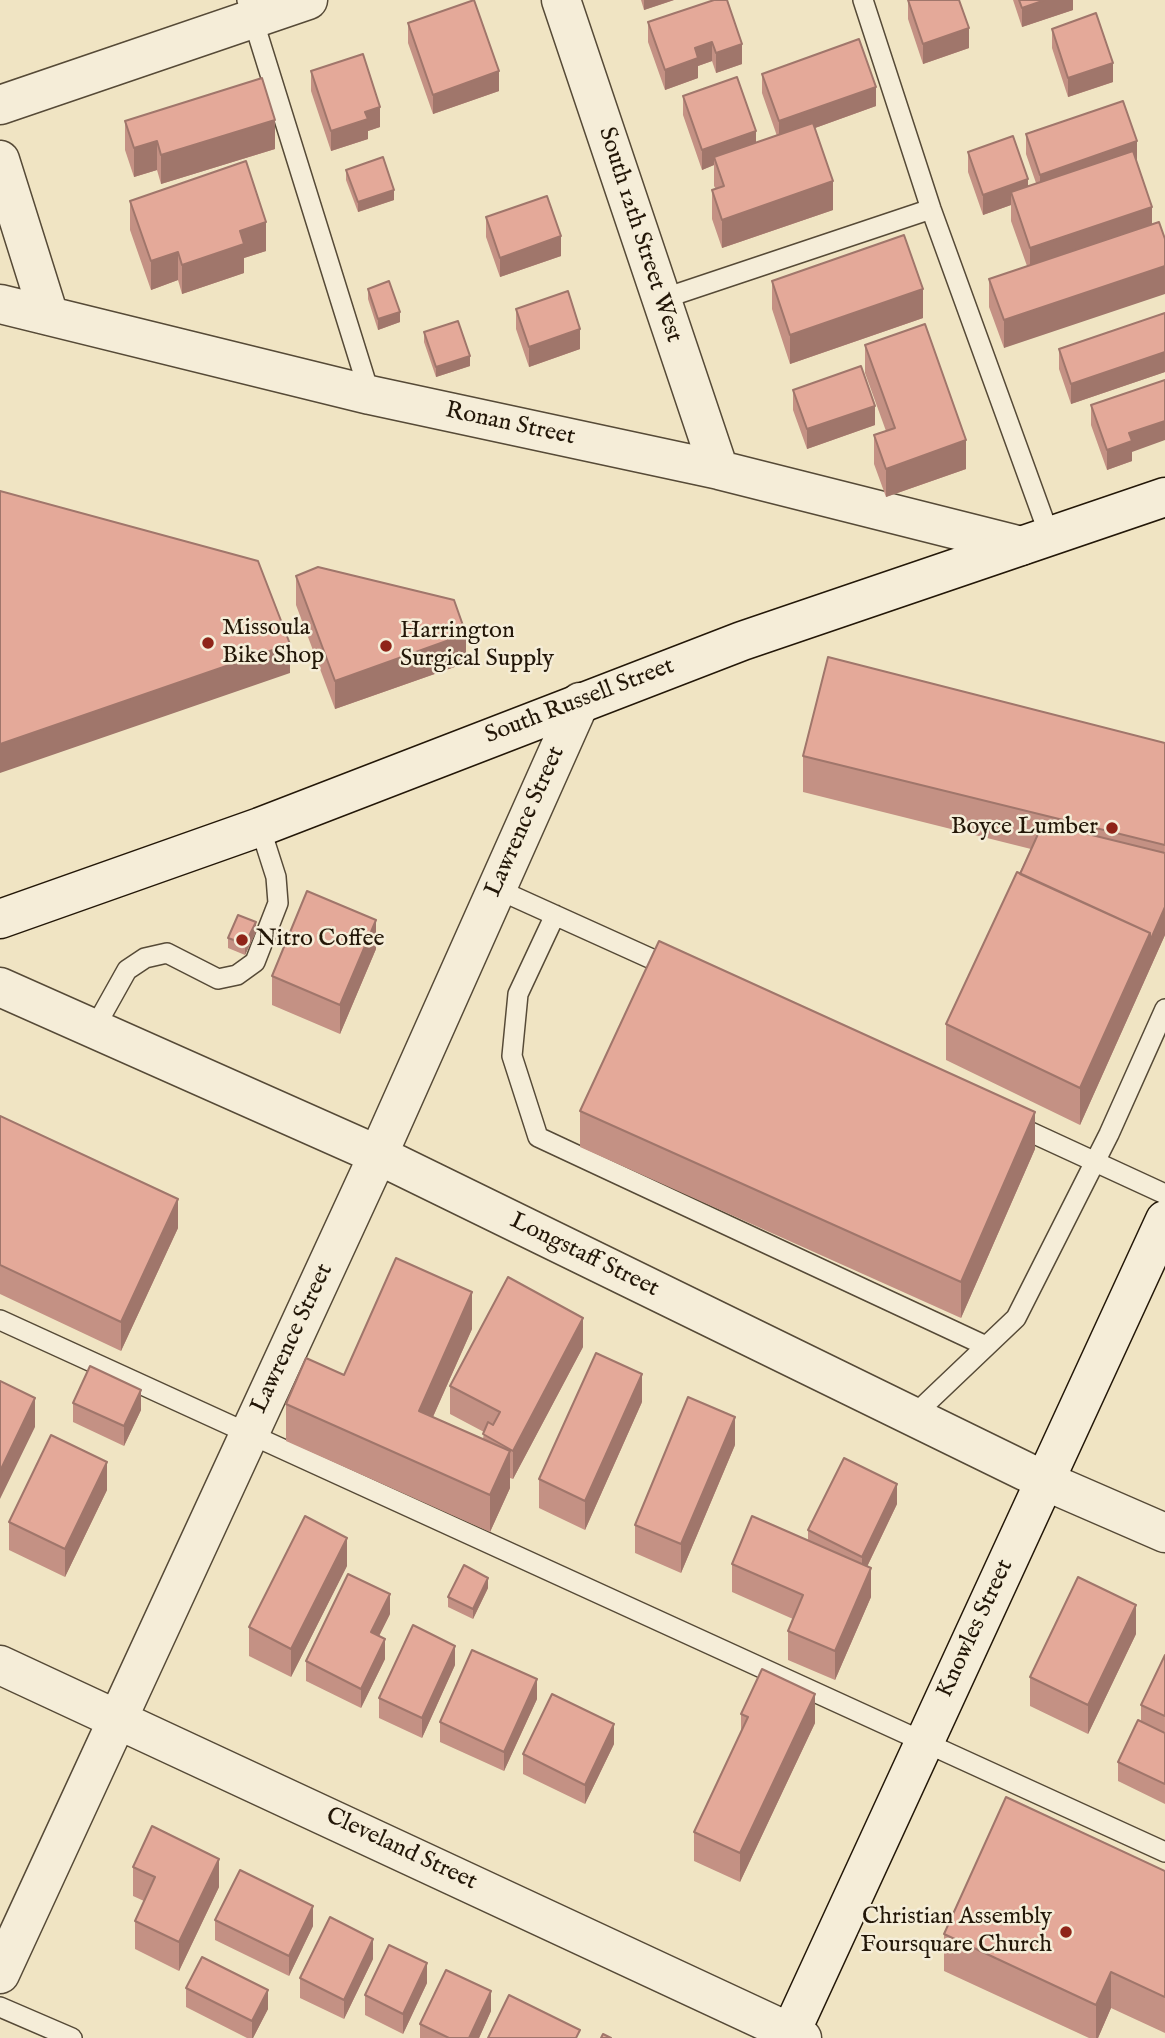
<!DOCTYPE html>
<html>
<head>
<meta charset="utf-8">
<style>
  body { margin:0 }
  canvas { display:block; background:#f0e4c3 }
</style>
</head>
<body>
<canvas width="1165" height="2038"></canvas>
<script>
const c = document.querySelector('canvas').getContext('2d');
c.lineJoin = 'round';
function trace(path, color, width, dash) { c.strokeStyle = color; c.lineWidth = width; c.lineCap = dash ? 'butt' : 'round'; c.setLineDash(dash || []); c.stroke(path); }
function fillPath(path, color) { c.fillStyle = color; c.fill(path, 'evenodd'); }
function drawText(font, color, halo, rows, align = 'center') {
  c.font = font + ' "IM FELL English",serif'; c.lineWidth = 5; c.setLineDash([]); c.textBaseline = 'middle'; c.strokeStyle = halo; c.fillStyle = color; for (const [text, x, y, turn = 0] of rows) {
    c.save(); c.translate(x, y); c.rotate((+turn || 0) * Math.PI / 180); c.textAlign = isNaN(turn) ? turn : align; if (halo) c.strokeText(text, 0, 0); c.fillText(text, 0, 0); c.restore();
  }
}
const lane = new Path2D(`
  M247,0l123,395
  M863,0l68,209 119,328
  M659,300l272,-91
  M497,889l177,80
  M555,915l-37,79 -6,62 26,81 448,209
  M94,1029l33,-59 18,-12 22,-5 51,26 19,-4 18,-13 23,-59 -2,-26 -16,-50
  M1013,1124l152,70
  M0,1320l1165,532
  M913,1416l103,-98 93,-184 56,-125
  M0,2007l72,31`);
const street = new Path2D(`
  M561,0l158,470
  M0,105l308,-105
  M0,160l49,156
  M0,304l370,91 349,75 302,76
  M0,987l378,168 665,325 122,53
  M0,1665l802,373
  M0,1974l378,-819 202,-453`);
const secondary = new Path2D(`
  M0,919l260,-92 482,-186 423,-144
  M788,2038l377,-818`);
const wall = new Path2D(`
  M641,0h33l-30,10z
  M714,0l28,64 -26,9 -4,-12 -14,5v12l-33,12 -17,-48v-20z
  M908,0l61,48 -46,16 -15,-45z
  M1013,0h60v10l-51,17z
  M408,23l91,68 -66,23 -25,-71z
  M1052,29l61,53 -45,15 -16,-49z
  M311,71l69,56 -12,4v8l-37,12 -20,-60z
  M762,74l114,32 -61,22 18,82 -111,38 -10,-29v-29l4,-1 -2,-3v-21l-12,5 -19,-55v-19l73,47 21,-7 -15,-43z
  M125,121l150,28 -114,35 -4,-14 -23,7 -9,-27z
  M1026,134l111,26 -133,188 -15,-41v-28l38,-13 -16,-45v-16l-28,10 -15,-43v-20l60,34 8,-3 -10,-29z
  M346,170l48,30 -36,12 -12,-32z
  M130,201l136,50 -22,7v15l-62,21 -4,-14 -27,10 -21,-60z
  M486,217l75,39 -61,21 -14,-40z
  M772,281l151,37 -133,46 -18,-55z
  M368,289l32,33 -22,8 -10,-31z
  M516,309l64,40 -51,18 -13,-38z
  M1165,313v59l-94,32 -12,-35v-20z
  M424,332l46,34 -34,11 -12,-35z
  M865,345l101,124 -80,28 -12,-33v-29l12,-4 -21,-58z
  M793,390l82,35 -68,24 -14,-39z
  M1091,405l41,47v9l-25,9 -16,-45z
  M296,576l170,87 -131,46 -39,-104z
  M1165,743v192l-85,190 -134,-65v-36l85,-175 -228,-57v-36z
  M256,932l-11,23 -17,-7v-10z
  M376,949l-36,85 -68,-29v-29z
  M580,1111l455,38 -74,169 -381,-171z
  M0,1116l178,112 -57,123 -121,-57z
  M472,1329l-39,88 50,22 1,-7 -34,-18v-28l133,-39 -70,132 -3,-1v10l-20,44 -204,-91v-37l58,-29z
  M642,1402l-57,128 -46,-22v-29z
  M73,1403l68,7 -17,36 -51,-24z
  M735,1445l-54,128 -46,-20v-28z
  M107,1490l-42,87 -56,-27v-28z
  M897,1504l-30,63 4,30 -36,83 -47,-20v-29l5,-12 -61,-27v-28l76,-23v-11z
  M347,1566l-56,111 -42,-21v-29z
  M488,1588l-15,31 -25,-12v-10z
  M390,1614l-11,22 6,23 -24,49 -55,-27v-20z
  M1136,1634l-48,100 -58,-28v-29z
  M1165,1655v149l-47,-23v-19l23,-40v-17z
  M455,1665l-33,73 -43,-20v-20z
  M537,1699l-33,72 -64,-29v-20z
  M741,1714l74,9 -75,159 -46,-21v-29l47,-99z
  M614,1744l-29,60 -62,-30v-20z
  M133,1867l86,20 -40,84 -44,-22v-28l9,-20 -11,-5z
  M1165,1871v162l-54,-25 -13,30h-9l-145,-67v-37z
  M215,1920l98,6 -24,50 -74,-36z
  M373,1959l-29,60 -44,-21v-20z
  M427,1983l-24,51 -38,-19v-20z
  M186,1988l82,21 -15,29h-6l-61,-31z
  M491,2011l-12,27h-59v-14z`);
const shadedWall = new Path2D(`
  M644,0h30l-30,10z
  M1045,0h28v10l-51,17v-19z
  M969,28v20l-46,16v-20z
  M712,42v19l-14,5v12l-33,12v-20l30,-22z
  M742,44v20l-26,9v-20z
  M1113,63v19l-45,15v-19z
  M499,71v20l-66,23v-19z
  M876,87v19l-97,35v-20z
  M380,107v20l-12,4v8l-37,12v-20l34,-19z
  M275,120v29l-114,35v-29z
  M756,131v20l-42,6v8l-12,5v-20z
  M157,141v29l-23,7v-29z
  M1137,141v19l-97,34v-19z
  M1028,179v20l-17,-7v13l-28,10v-20z
  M833,181v29l-111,38v-28z
  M394,190v10l-36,12v-10z
  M1152,207v29l-122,41v-29z
  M266,222v29l-22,7v15l-62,21v-29l58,-34z
  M561,236v20l-61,21v-19z
  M178,252v28l-27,10v-29z
  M1165,266v28l-161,54v-28z
  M923,289v29l-133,46v-29z
  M400,312v10l-22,8v-11z
  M580,329v20l-51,18v-20z
  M1165,352v20l-94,32v-20z
  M470,356v10l-34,11v-10z
  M875,406v19l-68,24v-20z
  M1165,421v19l-33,12v9l-25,9v-20l22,-17z
  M966,440v29l-80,28v-28z
  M466,634v29l-131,46v-28z
  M290,644v29l-290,100v-29z
  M1165,907v28l-85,190v-37l70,-155z
  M376,920v29l-36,85v-29z
  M256,922v10l-11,23v-11z
  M1035,1112v37l-74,169v-36z
  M178,1199v29l-57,123v-29z
  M472,1292v37l-53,119v-37z
  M583,1318v29l-70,132v-28z
  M642,1374v28l-57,128v-29z
  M141,1390v20l-17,36v-20z
  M35,1398v29l-35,72v-28z
  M735,1417v28l-54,128v-29z
  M510,1451v37l-20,44v-37z
  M107,1462v28l-42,87v-28z
  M897,1484v20l-35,73v-20z
  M347,1538v28l-56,111v-28z
  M871,1568v29l-36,83v-29z
  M488,1578v10l-15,31v-10z
  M390,1594v20l-19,38v-20z
  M1136,1605v29l-48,100v-29z
  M385,1639v20l-24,49v-19z
  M455,1646v19l-33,73v-20z
  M537,1679v20l-33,72v-19z
  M815,1694v29l-75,159v-29z
  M614,1724v20l-29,60v-19z
  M219,1859v28l-40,84v-29z
  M313,1906v20l-24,50v-20z
  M373,1939v20l-29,60v-19z
  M427,1963v20l-24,51v-20z
  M1111,1972v36l-13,30h-2v-33z
  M268,1990v19l-15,29h-1v-17z
  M491,1991v20l-12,27h-10z`);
const building = new Path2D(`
  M474,0l25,71 -66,24 -25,-72z
  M714,0h13l15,44 -26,9 -4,-11 -17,6 3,10 -33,12 -17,-48z
  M908,0h51l10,28 -46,16z
  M1019,0h26l-23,8z
  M1096,13l17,50 -45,15 -16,-49z
  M859,39l17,48 -97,34 -17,-47z
  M363,54l17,53 -15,5 3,7 -37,12 -20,-60z
  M737,77l19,54 -54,19 -19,-54z
  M262,78l13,42 -114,35 -4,-14 -23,7 -9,-27z
  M1123,101l14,40 -97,34 -14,-41z
  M813,123l20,58 -111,39 -10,-30 12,-4 -10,-29z
  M1013,136l15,43 -45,16 -15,-43z
  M1133,151l19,56 -122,41 -19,-56z
  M383,157l11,33 -36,12 -12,-32z
  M246,161l20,61 -26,9 4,13 -62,21 -4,-13 -27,9 -21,-60z
  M547,196l14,40 -61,22 -14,-41z
  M1159,222l6,17v27l-161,54 -15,-41z
  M904,235l19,54 -133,46 -18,-54z
  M389,281l11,31 -22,7 -10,-30z
  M568,291l12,38 -51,18 -13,-38z
  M1165,313v39l-94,32 -12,-35z
  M458,321l12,35 -34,11 -12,-35z
  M925,324l41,116 -80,29 -12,-34 21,-7 -30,-83z
  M861,366l14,40 -68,23 -14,-39z
  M1165,380v41l-36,12 3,8 -25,9 -16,-45z
  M0,491l258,70 32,83 -290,100z
  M318,567l136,33 12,34 -131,47 -39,-105z
  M828,657l337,86v102l-362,-89z
  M1043,823l122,30v54l-15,34v-8l-130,-59z
  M1017,872l133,61 -70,155 -134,-64z
  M307,891l69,29 -36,85 -68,-29z
  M238,915l18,7 -11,22 -17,-6z
  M659,941l376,171 -74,170 -381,-171z
  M0,1116l178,83 -57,123 -121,-57z
  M396,1258l76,34 -53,119 91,40 -20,44 -204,-91 20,-46 38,17z
  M508,1277l75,41 -70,133 -30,-17 5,-12 5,3 7,-13 -50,-26z
  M596,1353l46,21 -57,127 -46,-22z
  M90,1366l51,24 -17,36 -51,-23z
  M0,1381l35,17 -35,73z
  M688,1397l47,20 -54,127 -46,-19z
  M51,1435l56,27 -42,87 -56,-27z
  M844,1458l53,26 -35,73 -54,-27z
  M305,1516l42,22 -56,111 -42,-22z
  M752,1516l119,52 -36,83 -47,-20 15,-36 -71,-31z
  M464,1565l24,13 -15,31 -25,-12z
  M348,1574l42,20 -19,38 14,7 -24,50 -55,-28z
  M1078,1577l58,28 -48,100 -58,-28z
  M413,1625l42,21 -33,72 -43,-20z
  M472,1650l65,29 -33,73 -64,-30z
  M1165,1655v61l-24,-11z
  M762,1669l53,25 -75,159 -46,-21 54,-115 -7,-3z
  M552,1694l62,30 -29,61 -62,-31z
  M1138,1720l27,13v51l-47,-22z
  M1006,1797l159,74v126l-54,-25 -15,33 -152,-71z
  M152,1826l67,33 -40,83 -44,-21 20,-44 -22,-10z
  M240,1870l73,36 -24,50 -74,-36z
  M330,1917l43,22 -29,61 -44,-22z
  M389,1945l38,18 -24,51 -38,-19z
  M202,1957l66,33 -16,31 -66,-33z
  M446,1970l45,21 -22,47h-20l-29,-14z
  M509,1995l71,35 -4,8h-88z
  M603,2034l8,4h-10z`);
const markers = [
  [208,643,7,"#8f2418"],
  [386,646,7,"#8f2418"],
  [1112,828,7,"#8f2418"],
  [242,940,7,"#8f2418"],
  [1066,1932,7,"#8f2418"]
];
const streetNames = [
  ["South 12th Street West",639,235,72],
  ["Ronan Street",510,425,12],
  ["South Russell Street",580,702,-21],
  ["Lawrence Street",526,822,-66],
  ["Longstaff Street",584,1256,26],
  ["Lawrence Street",293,1339,-65],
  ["Knowles Street",976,1629,-65],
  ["Cleveland Street",401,1850,25]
];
const poiNames = [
  ["Missoula",222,629],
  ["Bike Shop",222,657],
  ["Harrington",400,632],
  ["Surgical Supply",400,660],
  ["Boyce Lumber",1098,828,"right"],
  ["Nitro Coffee",256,940],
  ["Christian Assembly",1052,1918,"right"],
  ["Foursquare Church",1052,1946,"right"]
];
trace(lane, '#564a37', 22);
trace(street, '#564a37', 41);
trace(secondary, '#231708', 41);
trace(lane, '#f5edd8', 19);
trace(street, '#f5edd8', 38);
trace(secondary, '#f5edd8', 38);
fillPath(wall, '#c49184');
fillPath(shadedWall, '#a0766b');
fillPath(building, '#e4a999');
trace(building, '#a0766b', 2);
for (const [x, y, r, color] of markers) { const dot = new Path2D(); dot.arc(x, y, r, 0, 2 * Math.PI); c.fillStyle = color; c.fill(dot); trace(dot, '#f5edd8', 2.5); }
drawText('24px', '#231708', '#f5edd8', streetNames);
drawText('24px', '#231708', '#f5edd8', poiNames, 'left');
</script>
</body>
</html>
